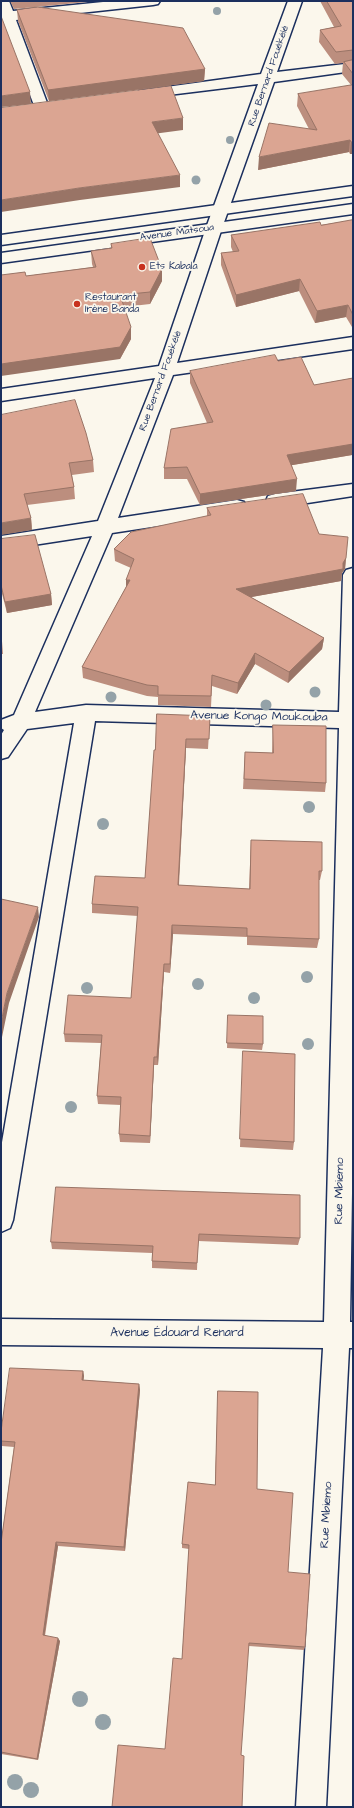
<!DOCTYPE html>
<html>
<head>
<meta charset="utf-8">
<style>
  body { margin:0 }
  #map { position:relative; width:354px; height:1808px; overflow:hidden; background:#fbf7ec; font-family:"Architects Daughter",sans-serif }
  canvas { display:block }
  .frame { position:absolute; inset:0; border:2px solid #1b2f5e; pointer-events:none }
</style>
</head>
<body>
<div id="map">
<canvas width="354" height="1808"></canvas>
<div class="frame"></div>
</div>
<script>
const c = document.querySelector('canvas').getContext('2d');
c.lineJoin = 'round';
function trace(path, color, width, dash) { c.strokeStyle = color; c.lineWidth = width; c.lineCap = dash ? 'butt' : 'round'; c.setLineDash(dash || []); c.stroke(path); }
function fillPath(path, color) { c.fillStyle = color; c.fill(path, 'evenodd'); }
function drawText(font, color, halo, rows, align = 'center') {
  c.font = font + ' "Architects Daughter",sans-serif'; c.lineWidth = 3.5; c.setLineDash([]); c.textBaseline = 'middle'; c.strokeStyle = halo; c.fillStyle = color; for (const [text, x, y, turn = 0] of rows) {
    c.save(); c.translate(x, y); c.rotate((+turn || 0) * Math.PI / 180); c.textAlign = isNaN(turn) ? turn : align; if (halo) c.strokeText(text, 0, 0); c.fillText(text, 0, 0); c.restore();
  }
}
const street = new Path2D(`
  M1,1h8l4,10 100,-10h47l-2,3 -5,1 -137,15 33,88 -2,3 -5,1 -5,-1 -2,-3 -33,-87h-1z
  M288,1h14l-25,71 76,-9v8l-79,11 -52,146 -45,135 176,-26v12l-180,26 -55,143 119,-18 7,2 2,5 -2,5 -7,2 -125,19 -77,179 51,-7 253,7 4,-137 3,-5 7,-2v561l-3,193h3v26h-4l-23,459h-30l27,-459 -322,-3v-26l323,3 15,-594 -244,-7 -82,499 -3,8 -9,4v-84l73,-425 -47,6 -19,28 -7,2v-24l3,-5 -3,-2v-8l13,-5 78,-179 -91,14v-14l97,-15 57,-143 -154,23v-12l158,-23 47,-138 52,-144 -114,14 -5,-1 -2,-3 2,-3 5,-1 117,-16z
  M353,484v12l-78,12 -7,-2 -2,-5 2,-5 7,-2z`);
const secondary = new Path2D(`
  M353,186v10l-352,49v-10z
  M353,204v10l-352,49v-10z`);
const trees = [
  [217,11,4],
  [230,140,4],
  [196,180,4.5],
  [315,692,5.5],
  [111,697,5.5],
  [266,705,5.5],
  [309,807,6],
  [103,824,6],
  [307,977,6],
  [198,984,6],
  [87,988,6],
  [254,998,6],
  [308,1044,6],
  [71,1107,6],
  [80,1699,8],
  [103,1722,8],
  [15,1782,8],
  [31,1790,8]
];
const wall = new Path2D(`
  M10,1h88l-84,8z
  M320,1h33v153h-3l-1,-2 -91,18 51,-41 -12,-23 1,-12 53,-9 -9,-11 1,-11 -8,1 -16,-22 1,-12 14,-3z
  M17,10l188,59 -1,12 -155,20 -31,-80z
  M353,220v107h-1l-6,-10 -31,6 -16,-32 -63,16 -15,-42v-12l12,-1 -2,-5v-12l90,-10z
  M111,244l51,25v12l-12,23 -26,3 7,32 -11,20 -94,-83 67,-9 -1,-3 -1,-13 20,-2z
  M278,361l36,24 39,-7v80l-1,-3 -60,10 4,26 -96,14 -13,-26h-23v-11l43,-45 -17,-40v-12z
  M1,415l92,45 1,12 -22,3 2,12 1,12 -48,6 4,13 1,12z
  M207,508l112,26 27,24 -1,11 -3,4 -1,8 -90,16 73,41 -2,11 -34,34 -33,-19 -18,30 -25,-8 -1,21 -53,-2v-8l-11,-1 -64,-18 -1,-11 44,-80v-7l5,-12 -16,-7 -1,-12 93,-33z
  M1,539l50,55 1,11 -45,8 -6,-23z
  M1,628l2,26h-2z
  M210,716l-2,33 -22,-1 -7,137 70,4 2,-49 71,31 -2,9h-1v59l-2,9 -70,-3v-8l-74,-3 -3,39 -6,-1 -6,93h-4l-4,78 -30,-1 -1,-8 2,-29 -23,-1 -1,-8 4,-53 -36,-1 -1,-8 67,-36 7,-82 -46,-3v-9l53,-26 10,-128z
  M273,725l53,58 -1,9 -82,-3 2,-37 27,1z
  M228,1015l35,29 -1,6 -35,-2z
  M243,1051l51,91 -1,8 -53,-3z
  M56,1187l244,51 -2,7 -100,-4 -1,29 -45,-2v-15l-100,-4 -1,-7z
  M83,1371l1,5 -1,4 56,4 1,6 -15,161 -67,-5 -13,90 15,5 -22,119 -37,-6v-211l13,-96 -12,-1 -1,-5z
  M218,1391l39,98 31,83 17,75 -1,3 -55,-4 -84,103 17,-90 7,-110 -7,-1v-4l33,-59z`);
const shadedWall = new Path2D(`
  M205,69l-1,12 -155,20 -1,-11z
  M30,92l1,12 -30,3v-11z
  M183,118v12l-30,4 -1,-12z
  M350,140l-1,12 -91,18 1,-13z
  M351,142h2v12h-3z
  M180,175v12l-100,13 -79,12v-12l78,-12z
  M162,269v12l-12,23v-12z
  M300,279l-1,12 -63,16v-12z
  M348,305l-2,12 -31,6 2,-12z
  M353,315v12h-1z
  M131,327v12l-11,20 -119,17v-12z
  M353,444l-1,11 -65,11v-11z
  M297,479l-1,12 -96,14v-11z
  M31,518l1,12 -31,5v-12z
  M346,558l-1,11 -3,4 -1,8 -106,19 1,-11 107,-26z
  M126,580h4l-4,12z
  M51,594l1,11 -45,8 -2,-11z
  M324,638l-2,11 -34,34 1,-11z
  M255,653v11l-18,30 1,-11z
  M186,739v9l-8,146v-9z
  M38,907l1,10 -30,86 -8,39v-19l6,-30z
  M172,925l1,9 -3,39v-9z
  M164,964v8l-6,93 -1,-8z
  M154,1057v8l-4,78v-7z
  M83,1371l1,5 -1,10 -1,-6z
  M139,1384l1,6 -15,161 -1,-4z
  M56,1542l2,4 -14,92 -1,-3z
  M58,1638l2,3 -22,119 -1,-1z`);
const building = new Path2D(`
  M327,1h26v49l-17,2 -16,-22 21,-4z
  M38,7l145,21 22,41 -157,21 -31,-80z
  M1,16l29,76 -29,4z
  M353,60v14l-9,-12z
  M353,85v57h-2l-1,-2 -91,17 10,-34 48,7 -19,-36z
  M171,86l12,32 -31,4 28,53 -101,13 -78,12v-92z
  M353,220v95l-5,-10 -31,6 -17,-32 -64,16 -15,-42 18,-2 -8,-16 89,-13 1,3z
  M150,238l12,31 -12,23 -30,3 11,32 -11,20 -119,17v-89l24,-3 1,4 70,-9 -5,-16 21,-3 -1,-4z
  M275,355l3,6 23,-4 13,28 39,-7v66l-66,11 10,24 -97,15 -13,-27 -23,1 7,-39 42,-7 -23,-51z
  M75,400l11,33 7,27 -24,3 5,24 -50,7 7,24 -30,5v-108z
  M303,494l16,40 29,3 -2,21 -3,5v6l-107,20 88,49 -35,34 -34,-19 -17,30 -26,-8 -1,21 -53,-1v-9l-11,-1 -65,-18 48,-87h-4l8,-21 -20,-10 17,-17 80,-17 -4,-7z
  M35,535l16,59 -46,8 -4,-17v-46z
  M157,714l53,2 -1,23h-23l-8,146 72,4 1,-49 71,2v29h-3v68l-72,-3v-8l-75,-3 -2,39h-6l-7,93h-3l-4,79 -31,-2 2,-37 -24,-1 5,-61 -38,-1 4,-39 63,3 7,-91 -46,-3 3,-28 50,2 9,-128h1z
  M273,725l53,1v57l-82,-4 1,-27 28,1z
  M1,899l37,8 -31,86 -6,30z
  M228,1015l35,1v28l-36,-1z
  M243,1051l52,3 -1,88 -54,-3z
  M56,1187l244,8v43l-101,-4 -2,29 -45,-2 1,-15 -102,-4z
  M10,1368l73,3 -1,9 57,4 -15,163 -68,-5 -13,93 15,3 -21,121 -36,-7v-209l14,-101 -14,-1v-9z
  M218,1391l40,1 -1,97 36,4 -5,79 22,2 -5,73 -56,-4 -8,112 3,1 -2,51h-130l6,-62 47,4 8,-91 9,1 7,-114 -7,-1 6,-62 27,3z`);
const markers = [
  [142,267,4,"#c8321e"],
  [77,304,4,"#c8321e"]
];
const farStreetnames = [
  ["Rue Bernard Fouékélé",269,76,-71],
  ["Avenue Matsoua",177,233,-8],
  ["Rue Bernard Fouékélé",161,381,-70]
];
const farPoinames = [
  ["Ets Kabala",150,267],
  ["Restaurant",85,298],
  ["Irène Banda",85,310]
];
const streetNames = [
  ["Avenue Kongo Moukouba",259,717,1],
  ["Rue Mbiemo",340,1191,-89],
  ["Avenue Édouard Renard",177,1333],
  ["Rue Mbiemo",327,1515,-87]
];
trace(street, '#1b2f5e', 3);
trace(secondary, '#1b2f5e', 3);
fillPath(street, '#fbf7ec');
fillPath(secondary, '#fbf7ec');
c.fillStyle = '#94a2a8';
for (const [x, y, r] of trees) { c.beginPath(); c.arc(x, y, r, 0, 2 * Math.PI); c.fill(); }
fillPath(wall, '#bc8e7e');
fillPath(shadedWall, '#997466');
fillPath(building, '#dba592');
trace(building, '#997466', 1);
for (const [x, y, r, color] of markers) { const dot = new Path2D(); dot.arc(x, y, r, 0, 2 * Math.PI); c.fillStyle = color; c.fill(dot); trace(dot, '#fbf7ec', 1.5); }
drawText('10px', '#1b2f5e', '#fbf7ec', farStreetnames);
drawText('10px', '#1b2f5e', '#fbf7ec', farPoinames, 'left');
drawText('12px', '#1b2f5e', '#fbf7ec', streetNames);
</script>
</body>
</html>
